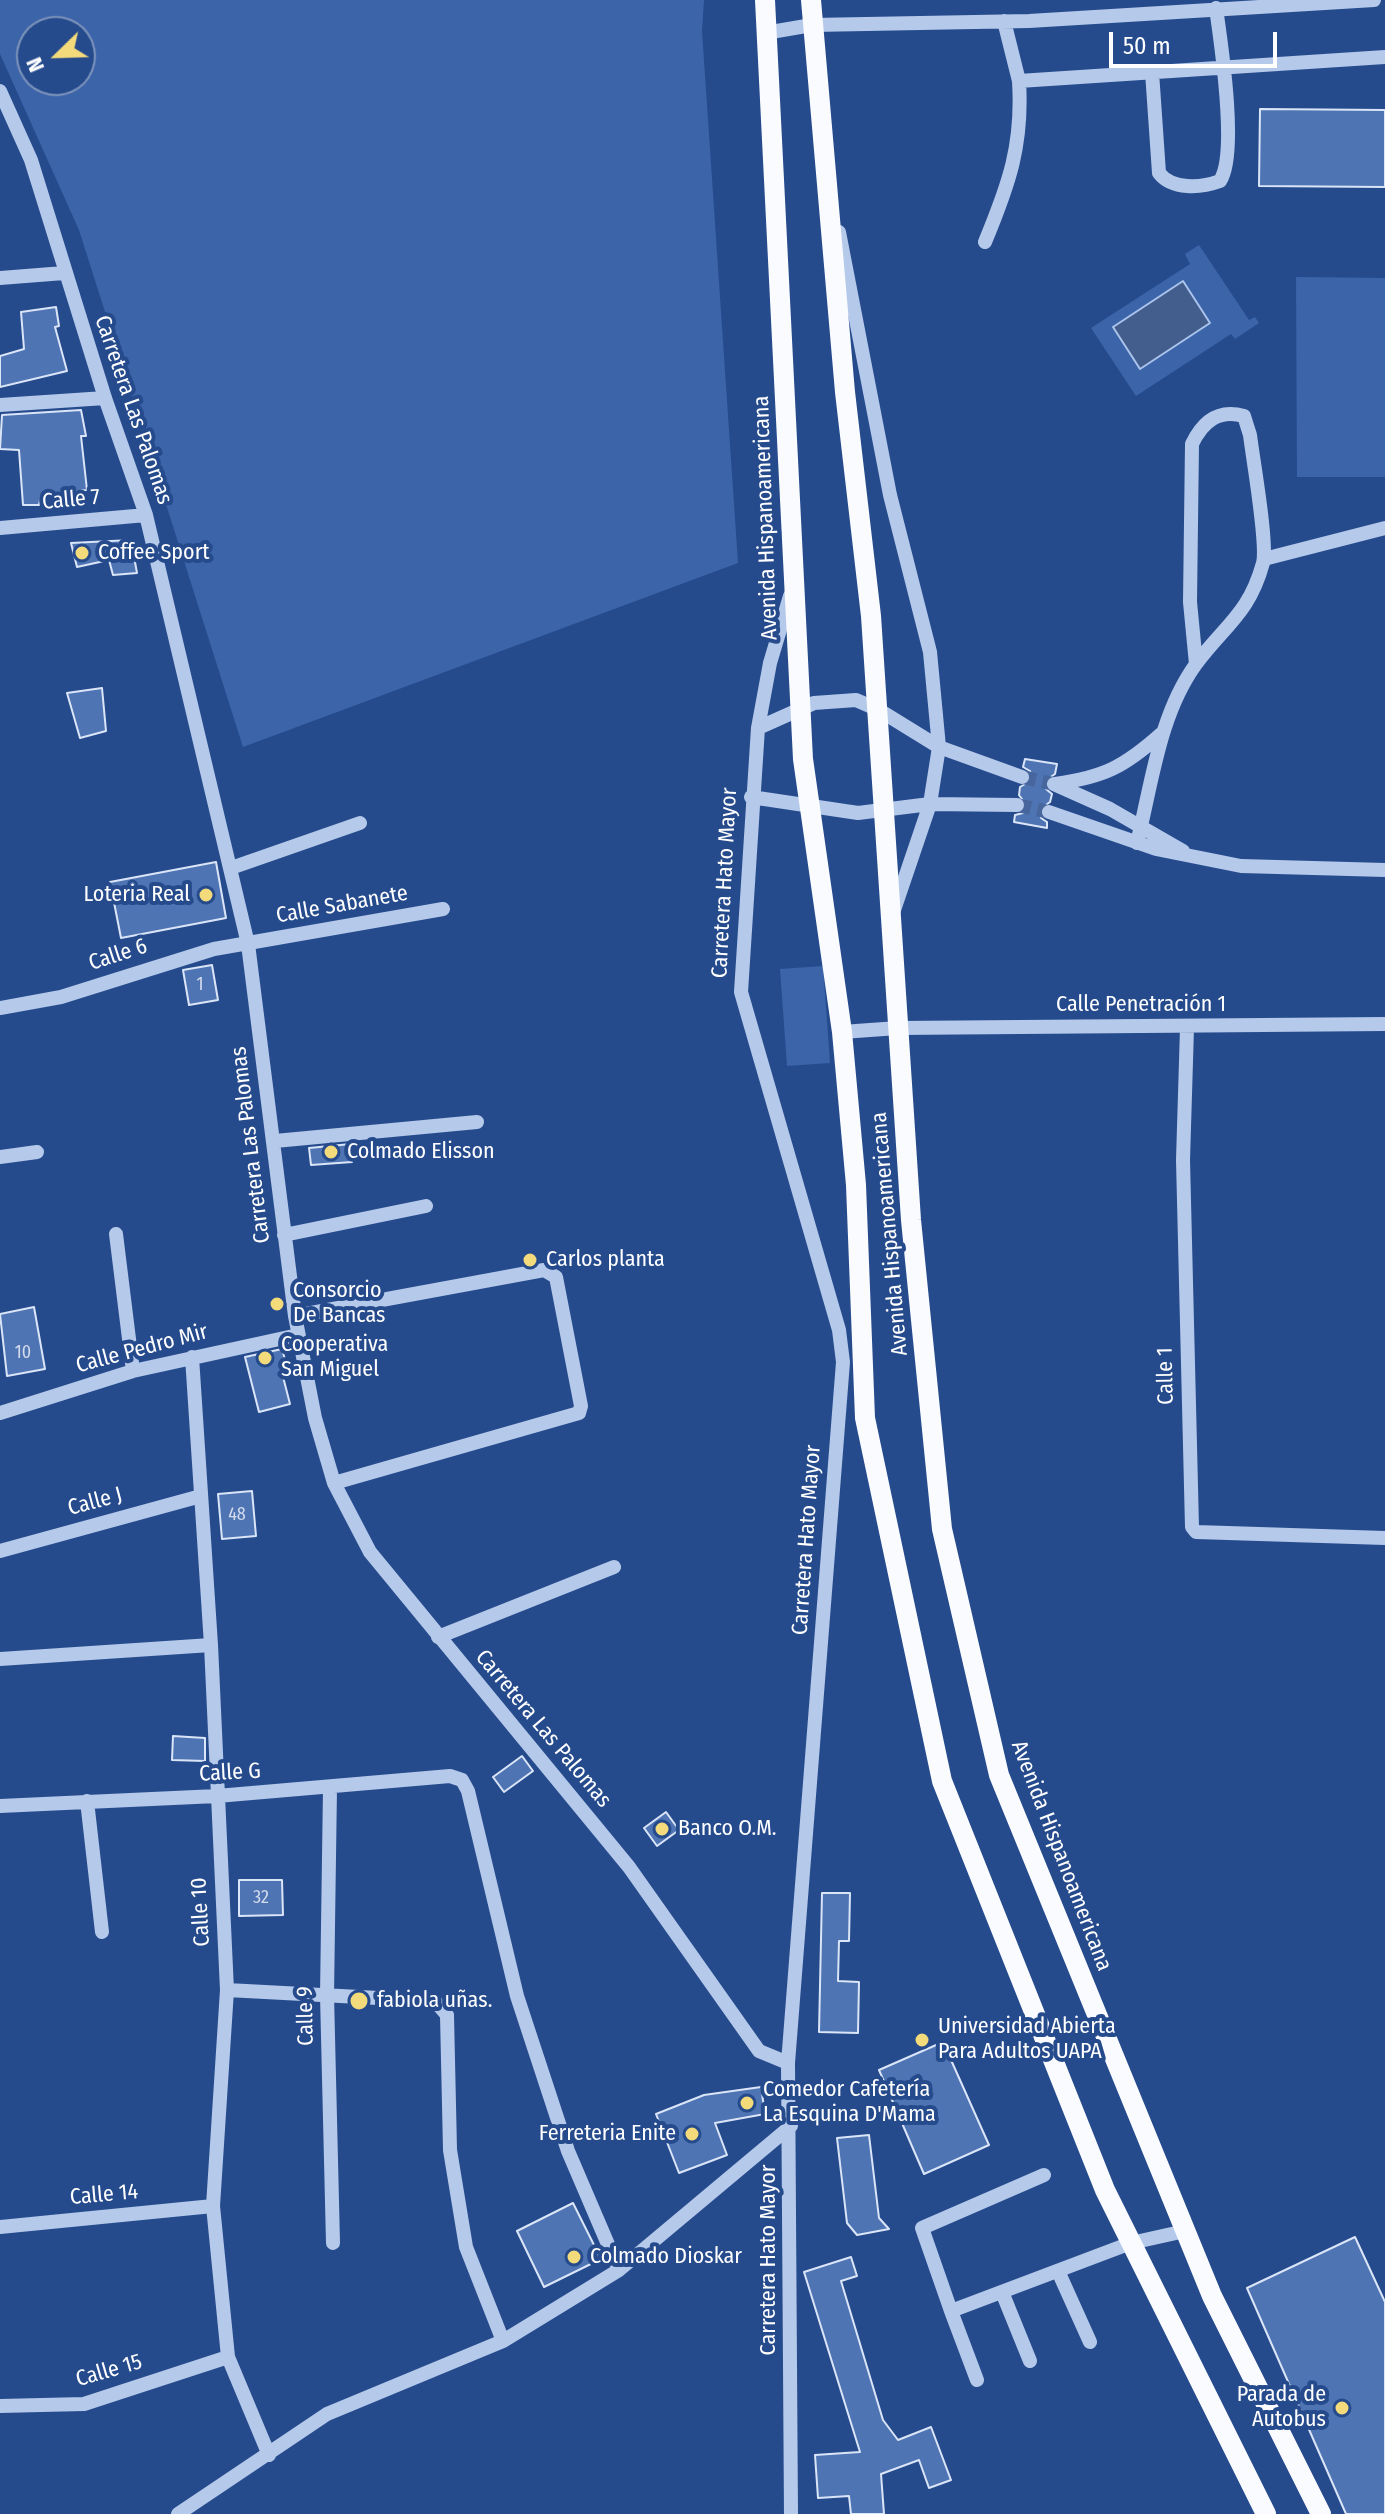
<!DOCTYPE html>
<html>
<head>
<meta charset="utf-8">
<style>
  body { margin:0 }
  #map { position:relative; width:1385px; height:2514px; overflow:hidden; background:#264b8d; font-family:"Fira Sans Condensed",sans-serif }
  canvas { display:block }
  .north { position:absolute; left:16px; top:16px; width:80px; height:80px; box-sizing:border-box; background:#264b8d; border:2px solid #7d93bb; border-radius:50%; rotate:247deg; font-size:22px; font-weight:700; line-height:32px; text-align:center; color:#fff }
  .north::after { content:''; display:block; margin:auto; width:28px; height:36px; background:#f3da7a; clip-path:polygon(50% 0,100% 100%,50% 72%,0 100%) }
  .scale { position:absolute; left:1109px; top:32px; width:168px; height:36px; box-sizing:border-box; border:4px solid #fff; border-top:0; padding-left:10px; font-size:24px; line-height:28px; white-space:nowrap; color:#fff; -webkit-text-stroke:6px #264b8d; paint-order:stroke }
</style>
</head>
<body>
<div id="map">
<canvas width="1385" height="2514"></canvas>
<div class="north">N</div>
<div class="scale">50 m</div>
</div>
<script>
const c = document.querySelector('canvas').getContext('2d');
c.lineJoin = 'round';
function fillPath(path, color) { c.fillStyle = color; c.fill(path, 'evenodd'); }
function trace(path, color, width, dash) { c.strokeStyle = color; c.lineWidth = width; c.lineCap = dash ? 'butt' : 'round'; c.setLineDash(dash || []); c.stroke(path); }
function drawText(font, color, halo, rows, align = 'center') {
  c.font = font + ' "Fira Sans Condensed",sans-serif'; c.lineWidth = 8; c.setLineDash([]); c.textBaseline = 'middle'; c.strokeStyle = halo; c.fillStyle = color; for (const [text, x, y, turn = 0] of rows) {
    c.save(); c.translate(x, y); c.rotate((+turn || 0) * Math.PI / 180); c.textAlign = isNaN(turn) ? turn : align; if (halo) c.strokeText(text, 0, 0); c.fillText(text, 0, 0); c.restore();
  }
}
const green = new Path2D(`
  M0,0h704l-2,31 36,532 -495,184 -164,-517 -79,-176zM32,32h48v48h-48z
  M1199,245l50,75 6,-3 4,6 -24,16 -4,-5 -95,62 -45,-68 99,-64 -5,-10z
  M1296,277l89,1v199h-88z
  M823,966l7,97 -43,3 -7,-97z`);
const water = new Path2D(`
  M1183,281l27,42 -70,46 -27,-42z`);
const building = new Path2D(`
  M1260,109l125,1v77l-126,-1z
  M56,307l3,19 -4,1 12,44 -67,16v-31l24,-7 -3,-37z
  M81,410l5,26h-5l6,54 -46,5 -2,10h-16l-4,-55 -19,-1 2,-34z
  M131,540l6,33 -24,2 -4,-15 -32,7 -6,-24z
  M102,688l4,43 -26,7 -13,-45z
  M1025,759l32,5 -2,10 -10,7 1,8 6,5 -2,8 -11,8 2,8 6,4v6l-33,-6 1,-7 8,-2 4,-7 -8,-11 1,-8 12,-7 -2,-9 -7,-4z
  M216,862l10,56 -105,20 -11,-56z
  M212,965l6,35 -29,5 -6,-35z
  M351,1144l1,18 -41,3 -2,-17z
  M34,1307l11,62 -38,7 -7,-62z
  M282,1349l4,14 -6,2 10,39 -31,8 -14,-55z
  M252,1491l4,45 -34,3 -4,-45z
  M173,1736l32,2v23l-33,-1z
  M522,1756l11,15 -29,21 -11,-15z
  M666,1812l13,18 -22,16 -13,-18z
  M239,1880h43l1,35 -44,1z
  M822,1893h28l-1,48h-10l-1,40 21,1 -1,51 -39,-1z
  M943,2042l46,103 -65,29 -45,-104z
  M761,2087l4,27 -50,9 12,32 -48,18 -23,-59 48,-19z
  M869,2135l10,83 10,11 -32,6 -10,-12 -10,-85z
  M573,2203l28,56 -57,28 -27,-56z
  M1355,2237l30,65v212h-39l-99,-226z
  M851,2257l6,19 -16,5 42,139 15,20 33,-13 20,53 -22,8 -10,-28 -38,14 3,40h-33l-2,-18 -31,2 -3,-43 45,-3 -56,-180z`);
const minorTunnel = new Path2D(`
  M1022,777l32,7
  M1017,805l32,7`);
const minor = new Path2D(`
  M1004,21l15,60
  M765,33l47,-8 217,-4 345,-21
  M1152,72l7,101c13,17 42,15 61,8 18,-27 1,-138 -4,-173
  M0,91l31,69 74,238 41,117 102,429 47,372 20,102 19,65 36,69 259,315 130,184 29,12
  M839,232l51,263 40,157 9,95 -9,57 -36,106
  M985,242c24,-58 38,-97 34,-161l366,-24
  M0,278l64,-5
  M0,405l105,-7
  M0,528l146,-13
  M1264,559l121,-31
  M790,596l-20,67 -12,65 -17,264 98,338 4,32 -55,701 3,451
  M758,728l56,-25 42,-3 23,10 60,37 83,30
  M1054,784l56,25 73,42
  M1055,784c49,-7 69,-17 106,-50
  M751,797l107,16 72,-9 87,1
  M1049,812l107,37 85,17 144,4
  M1137,843c15,-60 22,-128 59,-179 29,-39 53,-50 67,-101 5,-19 -10,-103 -13,-128l-6,-19c-25,-7 -41,5 -52,28l-2,158 6,62
  M231,868l129,-45
  M0,1008l61,-11 153,-48 229,-40
  M1187,1028l-4,132 9,367 4,5 189,6
  M842,1032l56,-4 487,-4
  M275,1141l202,-19
  M0,1157l37,-5
  M116,1234l17,137
  M284,1235l142,-29
  M295,1316l249,-46 12,7 25,129 -2,7 -245,70
  M192,1357l19,288 16,345 -14,216 15,151 41,98
  M0,1413l133,-42 165,-36
  M0,1551l201,-55
  M438,1637l176,-70
  M0,1659l211,-14
  M330,1788l-3,207 6,248
  M87,1801l15,131
  M0,1806l217,-10 233,-20 12,4 6,11 49,205 51,155 51,119
  M227,1990l208,11 12,14 3,135 16,97 37,94
  M1044,2175l-122,53 29,83 180,-68 54,-12
  M0,2227l213,-21
  M1058,2271l32,71
  M1002,2292l28,69
  M951,2311l26,69
  M0,2406l84,-2 144,-47
  M178,2514l149,-100 176,-73 116,-71 172,-144`);
const major = new Path2D(`
  M765,0l38,759 39,273 14,153 9,233 77,363 163,409 161,324
  M811,0l34,392 26,224 40,604 31,309 57,246 213,521 109,218`);
const markers = [
  [82,553,8,"#f3da7a"],
  [206,895,8,"#f3da7a"],
  [331,1152,8,"#f3da7a"],
  [530,1260,8,"#f3da7a"],
  [277,1304,8,"#f3da7a"],
  [265,1358,8,"#f3da7a"],
  [662,1829,8,"#f3da7a"],
  [359,2001,10,"#f3da7a"],
  [922,2040,8,"#f3da7a"],
  [747,2103,8,"#f3da7a"],
  [692,2134,8,"#f3da7a"],
  [574,2257,8,"#f3da7a"],
  [1342,2408,8,"#f3da7a"]
];
const numberNames = [
  ["1",200,985],
  ["10",23,1353],
  ["48",237,1515],
  ["32",261,1898]
];
const streetNames = [
  ["Carretera Las Palomas",133,410,71],
  ["Calle 7",71,500,-5],
  ["Avenida Hispanoamericana",766,518,-92],
  ["Carretera Hato Mayor",725,883,-87],
  ["Calle Sabanete",342,905,-10],
  ["Calle 6",118,955,-18],
  ["Calle Penetración 1",1141,1005],
  ["Carretera Las Palomas",251,1145,-97],
  ["Avenida Hispanoamericana",890,1234,-95],
  ["Calle Pedro Mir",142,1349,-15],
  ["Calle 1",1166,1376,-91],
  ["Calle J",95,1502,-15],
  ["Carretera Hato Mayor",807,1540,-86],
  ["Carretera Las Palomas",543,1729,50],
  ["Calle G",230,1773,-3],
  ["Avenida Hispanoamericana",1061,1856,69],
  ["Calle 10",201,1912,-93],
  ["Calle 9",306,2016,-91],
  ["Calle 14",104,2195,-5],
  ["Carretera Hato Mayor",769,2260,-90],
  ["Calle 15",109,2371,-16]
];
const poiNames = [
  ["Coffee Sport",98,553],
  ["Loteria Real",190,895,"right"],
  ["Colmado Elisson",347,1152],
  ["Carlos planta",546,1260],
  ["Consorcio",293,1291],
  ["De Bancas",293,1316],
  ["Cooperativa",281,1345],
  ["San Miguel",281,1370],
  ["Banco O.M.",678,1829],
  ["fabiola uñas.",377,2001],
  ["Universidad Abierta",938,2027],
  ["Para Adultos UAPA",938,2052],
  ["Comedor Cafetería",763,2090],
  ["La Esquina D'Mama",763,2115],
  ["Ferreteria Enite",676,2134,"right"],
  ["Colmado Dioskar",590,2257],
  ["Parada de",1326,2395,"right"],
  ["Autobus",1326,2420,"right"]
];
fillPath(green, '#3b64a9');
fillPath(water, '#435d8d');
trace(water, '#aac3eb', 2);
fillPath(building, '#4f74b3');
trace(building, '#dae5f8', 2);
trace(minorTunnel, '#47669e', 14, [14, 7]);
trace(minor, '#b5c9ea', 14);
trace(major, '#f9fbff', 20);
for (const [x, y, r, color] of markers) { const dot = new Path2D(); dot.arc(x, y, r, 0, 2 * Math.PI); c.fillStyle = color; c.fill(dot); trace(dot, '#264b8d', 3); }
drawText('18px', '#d3dcec', null, numberNames);
drawText('22px', '#fff', '#264b8d', streetNames);
drawText('22px', '#fff', '#264b8d', poiNames, 'left');
</script>
</body>
</html>
